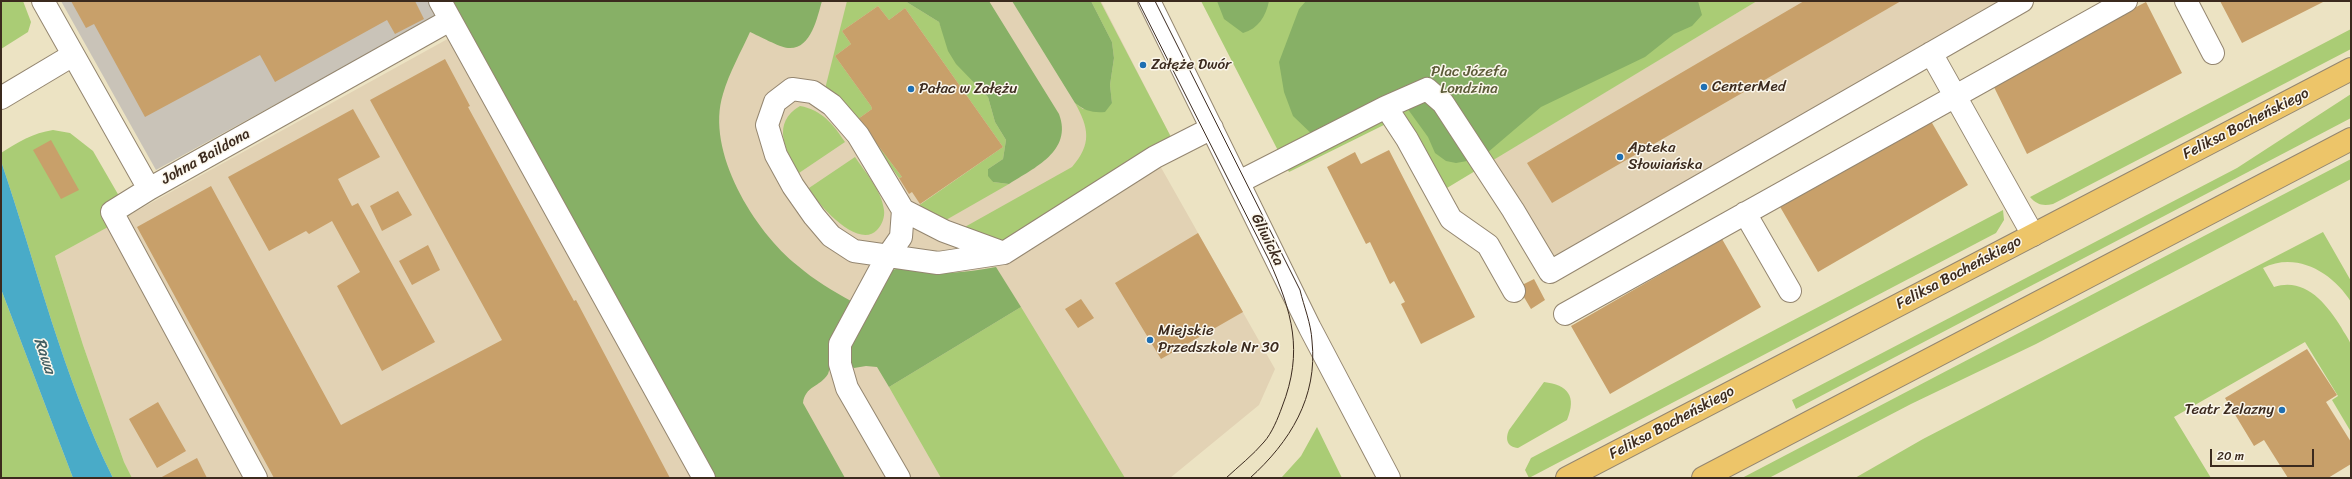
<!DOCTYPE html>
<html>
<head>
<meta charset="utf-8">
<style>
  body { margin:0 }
  #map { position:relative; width:2352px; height:479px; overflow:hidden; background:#ece3c3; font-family:Sriracha,sans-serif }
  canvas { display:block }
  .frame { position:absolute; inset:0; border:2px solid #3b2a1e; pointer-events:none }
  .scale { position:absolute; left:2210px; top:449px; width:104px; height:18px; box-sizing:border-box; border:2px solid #3b2a1e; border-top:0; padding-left:5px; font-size:12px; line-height:14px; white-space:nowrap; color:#3b2a1e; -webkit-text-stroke:3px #fbf7ec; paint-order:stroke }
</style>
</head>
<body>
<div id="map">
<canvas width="2352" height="479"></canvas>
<div class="frame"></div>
<div class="scale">20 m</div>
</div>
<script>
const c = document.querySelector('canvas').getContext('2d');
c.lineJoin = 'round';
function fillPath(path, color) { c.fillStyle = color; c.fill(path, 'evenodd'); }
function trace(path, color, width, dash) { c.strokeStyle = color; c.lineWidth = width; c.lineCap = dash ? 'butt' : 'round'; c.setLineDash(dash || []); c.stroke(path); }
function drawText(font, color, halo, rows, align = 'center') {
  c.font = font + ' Sriracha,sans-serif'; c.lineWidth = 3; c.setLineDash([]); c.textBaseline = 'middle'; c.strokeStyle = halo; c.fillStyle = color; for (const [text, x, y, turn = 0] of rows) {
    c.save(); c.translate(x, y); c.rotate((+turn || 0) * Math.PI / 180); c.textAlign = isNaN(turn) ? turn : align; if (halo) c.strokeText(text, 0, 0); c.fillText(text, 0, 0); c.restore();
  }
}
const built = new Path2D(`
  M573,1h528l70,136 -21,11 125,221 -16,36 -89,73h-340z
  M1757,1h246l-450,261 -61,-102z
  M462,31l249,447h-579l-8,-16 -41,-117 -28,-89z`);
const industrial = new Path2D(`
  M61,1h384l4,8 -293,161z`);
const green = new Path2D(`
  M1,1h22l8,21 -3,10 -27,17z
  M847,1h58l34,21 5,13 29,46 15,16 7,25 11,18 -3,19 -15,10 5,13 16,2 -63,36 -28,-14 85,-59 -98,-139 -16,12 -11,-14 -36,25 9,13 -16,12 36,50 1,3 -14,10 44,58 -3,1 -48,-66 -26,-23z
  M1091,1h9l71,136 -170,105 -38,-14 109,-61c20,-23 17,-39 3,-64l8,6 29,-6 -2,-18 4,-27 -2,-16z
  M1201,1h556l-320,193 -39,-76 -109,54z
  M2351,29v20l-298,155c-10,2 -16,1 -23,-7z
  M2351,94v24l-555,291 -4,-9 445,-232z
  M800,106c22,4 33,18 45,36l-46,31c-14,-23 -28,-50 1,-67z
  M53,130l17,3 23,18 37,64 -75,41 28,89 41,117 8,16h-19c-50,-101 -76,-211 -112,-317v-8c17,-11 32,-20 52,-23z
  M855,157c10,15 27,34 29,53 1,7 -2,15 -7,20 -19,20 -60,-26 -68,-42z
  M2351,159v20l-315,165 -125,60 -142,74h-27z
  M2003,210l1,10 -8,13 -467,245 -4,-8 6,-12z
  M2323,232l28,49v21c-18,-29 -54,-51 -88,-34l11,19c31,-10 52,16 67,40 3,6 9,13 10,19 1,28 0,58 0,86l-19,-32 6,-4 -33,-54 -131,75 37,61h-356l68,-39z
  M1,289l72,189h-72z
  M1021,307l104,171h-184l-52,-91z
  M1544,382c24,3 33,14 23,38l-49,28c-11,-1 -13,-9 -9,-18z
  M1317,427l25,51 -60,-1 19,-21z`);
const forest = new Path2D(`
  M445,1h377c-5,17 -11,49 -34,47 -9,-1 -29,-12 -38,-16 -9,20 -21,41 -27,62 -18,57 31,137 75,172 16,14 35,25 53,35l-23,73c-8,13 -23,12 -25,29l42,75h-134z
  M905,1h84l70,113c14,37 -25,54 -50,70l-16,-2 -5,-6v-7l15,-10 3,-19 -11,-18 -7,-25 -32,-33 -8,-13 -9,-29z
  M1012,1h79l21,41 2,16 -4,27 2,18 -7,9c-12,1 -20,-1 -30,-9z
  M1217,1h52c-3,15 -11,28 -26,32l-19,-14z
  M1306,1h392l4,14 -10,11 -18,8 -29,23 -104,50 -54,46 -20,8 -11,2 -10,-2 -11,-8 -7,-16 -21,-29 -91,30 -23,-22 -9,-24 -5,-30 20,-53z
  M996,267l25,40 -132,80 -12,-20 -11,-1 -12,2 -6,-5 2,-20 38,-71c17,-10 42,2 61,1 16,-1 32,-3 47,-6z`);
const water = new Path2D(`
  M1,161c36,106 62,216 112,317h-40l-72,-189z`);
const building = new Path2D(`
  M71,1h344l9,18 -29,15 -8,-14 -112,62 -15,-27 -115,62 -51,-93 -8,4z
  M1804,1h97l-349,202 -25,-40z
  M2220,1h105l-83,42z
  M2146,2l36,71 -155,81 -36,-73z
  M878,6l11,14 16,-12 98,139 -83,57 -8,-12 -3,2 -10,-16 3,-1 -44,-58 14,-10 -1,-3 -36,-50 16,-12 -9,-13z
  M445,59l25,47 -2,1 106,194 2,-1 94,178h-396l-137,-251 74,-41 130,239 161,-85 -132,-240z
  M353,109l27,48 -42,22 14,27 6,-3 77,139 -53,29 -45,-85 23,-14 -28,-51 -23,13 -3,-3 -37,20 -41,-74z
  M1928,116l40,69 -150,87 -39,-67z
  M51,140l28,50 -18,9 -28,-49z
  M1389,150l86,167 -54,27 -20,-40 4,-2 -11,-21 -4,3 -20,-42 -4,2 -39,-77 28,-15 6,12z
  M398,191l14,24 -30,16 -12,-25z
  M1198,233l45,79 -82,47 -46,-76z
  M1722,239l39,68 -151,87 -39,-68z
  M428,245l12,25 -28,15 -13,-24z
  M1534,279l11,21 -14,9 -13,-22z
  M1081,299l13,19 -16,10 -13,-19z
  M2307,349l30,46 -11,7 25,40v22l-23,14h-40l-24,-38 -10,6 -29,-48z
  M158,402l28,49 -29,17 -28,-49z
  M197,458l10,20h-47z`);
const minor = new Path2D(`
  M43,1l106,188 301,-169
  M440,1l264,477
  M1149,1l161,327 79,150
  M2186,1l27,52
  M1931,53l102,182
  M1,98l72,-43
  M1386,107l41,-18 16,14 70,107 37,62 472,-271
  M1239,182l147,-75 21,32 44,80 37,26 26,46
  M149,189l-37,23 144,266
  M1745,213l45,78
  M1004,253l-66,10 -84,-12 -23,-15 -17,-20 -21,-30 -17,-31 -9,-30 8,-23 17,-13 21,3 19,13 26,30 45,75 41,21 60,22 151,-96 57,-29
  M1565,314l561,-313
  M899,478l-52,-90 -7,-24v-20l47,-87 14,-20 2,-27`);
const major = new Path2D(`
  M1567,478l784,-409
  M1703,478l648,-339`);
const tram = new Path2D(`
  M1138,1l131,259c23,52 35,91 13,147 -4,11 -10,26 -18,35 -11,13 -25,24 -38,36
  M1155,1l145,289c4,17 11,33 12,51 6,56 -22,101 -62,137`);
const markers = [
  [1143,65,4,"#1f6fb2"],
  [1704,87,4,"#1f6fb2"],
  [911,89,4,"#1f6fb2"],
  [1620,157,4,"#1f6fb2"],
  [1150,340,4,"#1f6fb2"],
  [2282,410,4,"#1f6fb2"]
];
const poiNames = [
  ["Załęże Dwór",1151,65],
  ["CenterMed",1712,87],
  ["Pałac w Załężu",919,89],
  ["Apteka",1628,148],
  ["Słowiańska",1628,165],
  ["Miejskie",1158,331],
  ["Przedszkole Nr 30",1158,348],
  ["Teatr Żelazny",2274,410,"right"]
];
const parkNames = [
  ["Plac Józefa",1469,72],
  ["Londzina",1469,89]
];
const streetNames = [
  ["Feliksa Bocheńskiego",2246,124,-27],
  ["Johna Baildona",206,157,-29],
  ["Gliwicka",1267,240,64],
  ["Feliksa Bocheńskiego",1959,273,-28],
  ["Feliksa Bocheńskiego",1672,423,-28]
];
const waterNames = [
  ["Rawa",44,356,71]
];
fillPath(built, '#e2d2b4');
fillPath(industrial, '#c9c3b8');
fillPath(green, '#aacc75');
fillPath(forest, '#87b066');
fillPath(water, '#49abc8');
fillPath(building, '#c8a06a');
trace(minor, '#948670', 24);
trace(major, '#948670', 24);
trace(minor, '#fff', 22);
trace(major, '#edc569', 22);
trace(tram, '#3b2a1e', 1);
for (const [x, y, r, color] of markers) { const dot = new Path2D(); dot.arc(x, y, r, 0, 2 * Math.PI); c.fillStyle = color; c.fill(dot); trace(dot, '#fbf7ec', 1.5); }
drawText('15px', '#3b2a1e', '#fbf7ec', poiNames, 'left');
drawText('15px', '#5c5b38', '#fbf7ec', parkNames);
drawText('15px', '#3b2a1e', '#fbf7ec', streetNames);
drawText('italic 16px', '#415e62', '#fbf7ec', waterNames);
</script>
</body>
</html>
